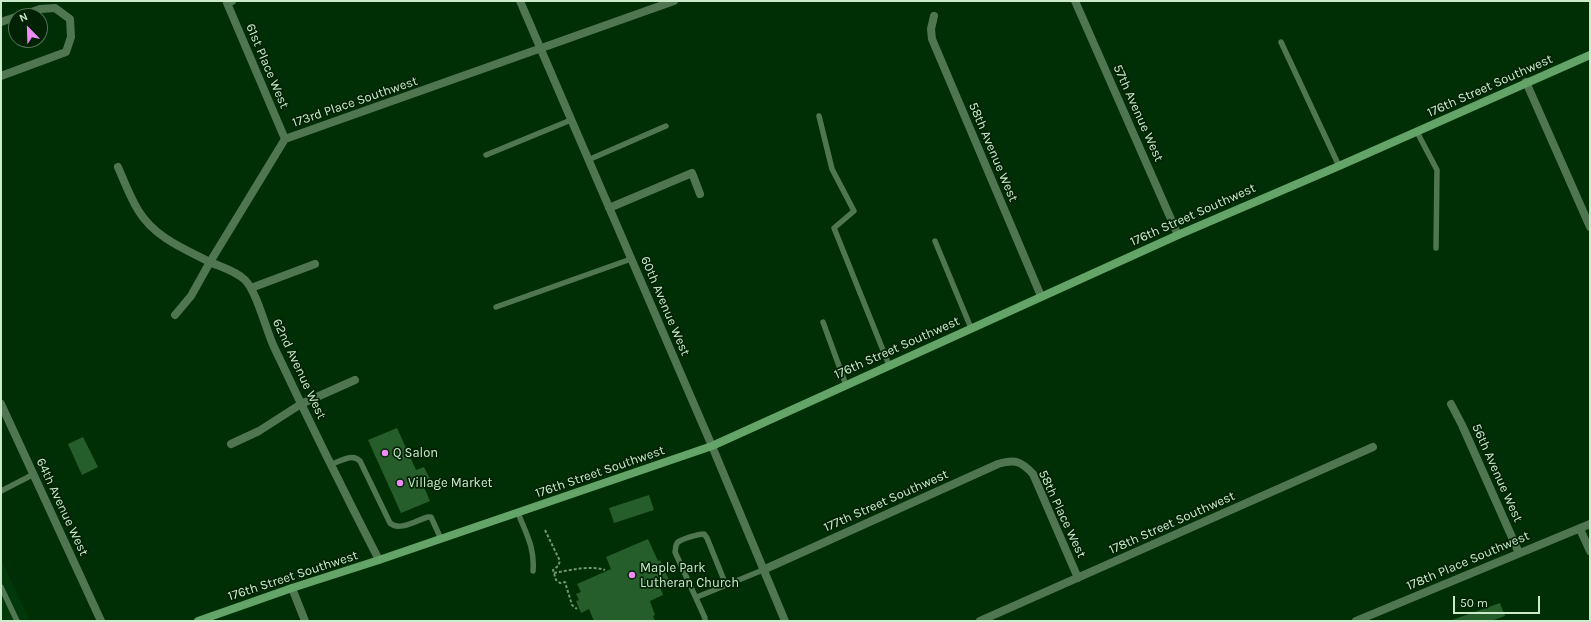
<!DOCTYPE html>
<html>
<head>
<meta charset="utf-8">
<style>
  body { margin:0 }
  #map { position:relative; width:1591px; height:622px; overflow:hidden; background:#002e05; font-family:Karla,sans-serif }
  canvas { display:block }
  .frame { position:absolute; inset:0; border:2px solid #cbebcb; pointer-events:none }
  .north { position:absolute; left:8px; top:8px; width:40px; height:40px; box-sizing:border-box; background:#022206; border:1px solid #527255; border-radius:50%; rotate:337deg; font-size:11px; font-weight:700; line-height:16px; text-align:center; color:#cbebcb }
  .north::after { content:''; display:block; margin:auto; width:14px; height:18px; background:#f08bf5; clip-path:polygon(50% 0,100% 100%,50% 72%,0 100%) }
  .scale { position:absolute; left:1453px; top:596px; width:87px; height:18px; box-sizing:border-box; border:2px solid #cbebcb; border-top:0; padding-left:5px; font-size:12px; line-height:14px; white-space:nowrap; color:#cbebcb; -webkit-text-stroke:3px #022206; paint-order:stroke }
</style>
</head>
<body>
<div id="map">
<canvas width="1591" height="622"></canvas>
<div class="frame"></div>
<div class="north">N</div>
<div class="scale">50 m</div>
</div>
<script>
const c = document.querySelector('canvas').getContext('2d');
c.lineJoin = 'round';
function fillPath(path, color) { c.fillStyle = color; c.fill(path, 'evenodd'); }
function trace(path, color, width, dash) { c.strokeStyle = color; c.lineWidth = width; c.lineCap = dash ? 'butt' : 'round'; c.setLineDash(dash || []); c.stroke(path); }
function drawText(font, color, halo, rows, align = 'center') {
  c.font = font + ' Karla,sans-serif'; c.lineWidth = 3.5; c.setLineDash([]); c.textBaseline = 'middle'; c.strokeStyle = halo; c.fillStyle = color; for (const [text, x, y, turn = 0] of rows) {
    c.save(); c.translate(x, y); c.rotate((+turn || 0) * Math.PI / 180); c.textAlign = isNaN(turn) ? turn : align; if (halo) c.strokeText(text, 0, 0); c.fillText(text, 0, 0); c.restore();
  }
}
const built = new Path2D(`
  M1,559l29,62h-29z`);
const building = new Path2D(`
  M397,428l19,42 8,-3 8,16 -8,4 6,14 -29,12 -33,-73z
  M83,437l15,30 -16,8 -14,-31z
  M649,495l5,15 -40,13 -5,-15z
  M648,539l10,22 2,-1 9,20 -10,4 4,11 -13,6 5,14 -2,1 2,5h-61l-5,-12 -8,4 -5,-12 3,-1 -3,-6 5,-2 -4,-8 34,-15 -5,-12z
  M1500,603l5,13 -14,5h-39v-1z`);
const path = new Path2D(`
  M545,530l15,31 -2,5 -5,4 3,10 4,3 5,-1 7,23 5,4
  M554,573c17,-3 35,-8 51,-3`);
const lane = new Path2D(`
  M1281,42l58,124
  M819,116l13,53 22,42 -20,17 55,137
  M1417,132l20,38 -1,78
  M486,155l85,-35
  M588,160l78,-34
  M935,241l36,87
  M496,307l135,-48
  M823,322l23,63
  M332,464c9,-3 20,-11 28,-3l30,62c9,9 27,-3 38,-6h3l10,22
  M1,491l33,-17
  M518,513c8,20 17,35 15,58
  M1,587l16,34
  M697,597l66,-27
  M705,621v-3l-30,-66c1,-4 0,-7 3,-10 4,-3 20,-8 26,-8l3,4 19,47`);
const street = new Path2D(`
  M232,1l-5,2 58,136
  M520,1l192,445 73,175
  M1075,1l103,234
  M934,16l-3,13 1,10 109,257
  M1,22l15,-5
  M1,76l65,-24 5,-15 -1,-18 -15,-11 -15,1 -20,7
  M1526,82l64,145
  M118,167c6,14 12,30 20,43 16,27 46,39 72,52l75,-123 389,-138
  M609,208l83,-35 8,21
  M251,288l64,-24
  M175,315l16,-19 19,-34c11,5 26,9 35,18 12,12 21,50 29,67 34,72 69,143 105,213
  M1,404l100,217
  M1451,404l11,21 57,128
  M231,444l28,-13 42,-27 54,-24
  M1580,529l10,22
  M763,570l235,-106c17,-5 23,-3 35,10l45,104
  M292,588l13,33
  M980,621l393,-174
  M1356,621l234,-97`);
const secondary = new Path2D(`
  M198,621l94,-33 87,-28 333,-114 466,-211 161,-69 251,-111`);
const markers = [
  [385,453,4,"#f08bf5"],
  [400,483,4,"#f08bf5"],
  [632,575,4,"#f08bf5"]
];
const streetNames = [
  ["61st Place West",267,66,67],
  ["176th Street Southwest",1490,86,-24],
  ["173rd Place Southwest",355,102,-19],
  ["57th Avenue West",1138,113,66],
  ["58th Avenue West",993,152,67],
  ["176th Street Southwest",1193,215,-24],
  ["60th Avenue West",665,306,67],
  ["176th Street Southwest",897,348,-24],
  ["62nd Avenue West",299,369,65],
  ["176th Street Southwest",600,472,-19],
  ["56th Avenue West",1497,473,66],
  ["177th Street Southwest",886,501,-24],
  ["64th Avenue West",62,507,65],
  ["58th Place West",1062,514,65],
  ["178th Street Southwest",1172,523,-24],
  ["178th Place Southwest",1468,561,-23],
  ["176th Street Southwest",293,576,-18]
];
const poiNames = [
  ["Q Salon",393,453],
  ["Village Market",408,483],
  ["Maple Park",640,568],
  ["Lutheran Church",640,583]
];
fillPath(built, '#003809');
fillPath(building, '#265e2b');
trace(path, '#6f9571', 2, [3, 2]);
trace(lane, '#4f7651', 5.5);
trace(street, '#4f7651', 8);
trace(secondary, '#65a468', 8);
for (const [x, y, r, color] of markers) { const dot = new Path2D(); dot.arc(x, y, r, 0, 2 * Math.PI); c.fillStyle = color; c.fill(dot); trace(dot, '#022206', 1.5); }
drawText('13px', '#cbebcb', '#022206', streetNames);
drawText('13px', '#cbebcb', '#022206', poiNames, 'left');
</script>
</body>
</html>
